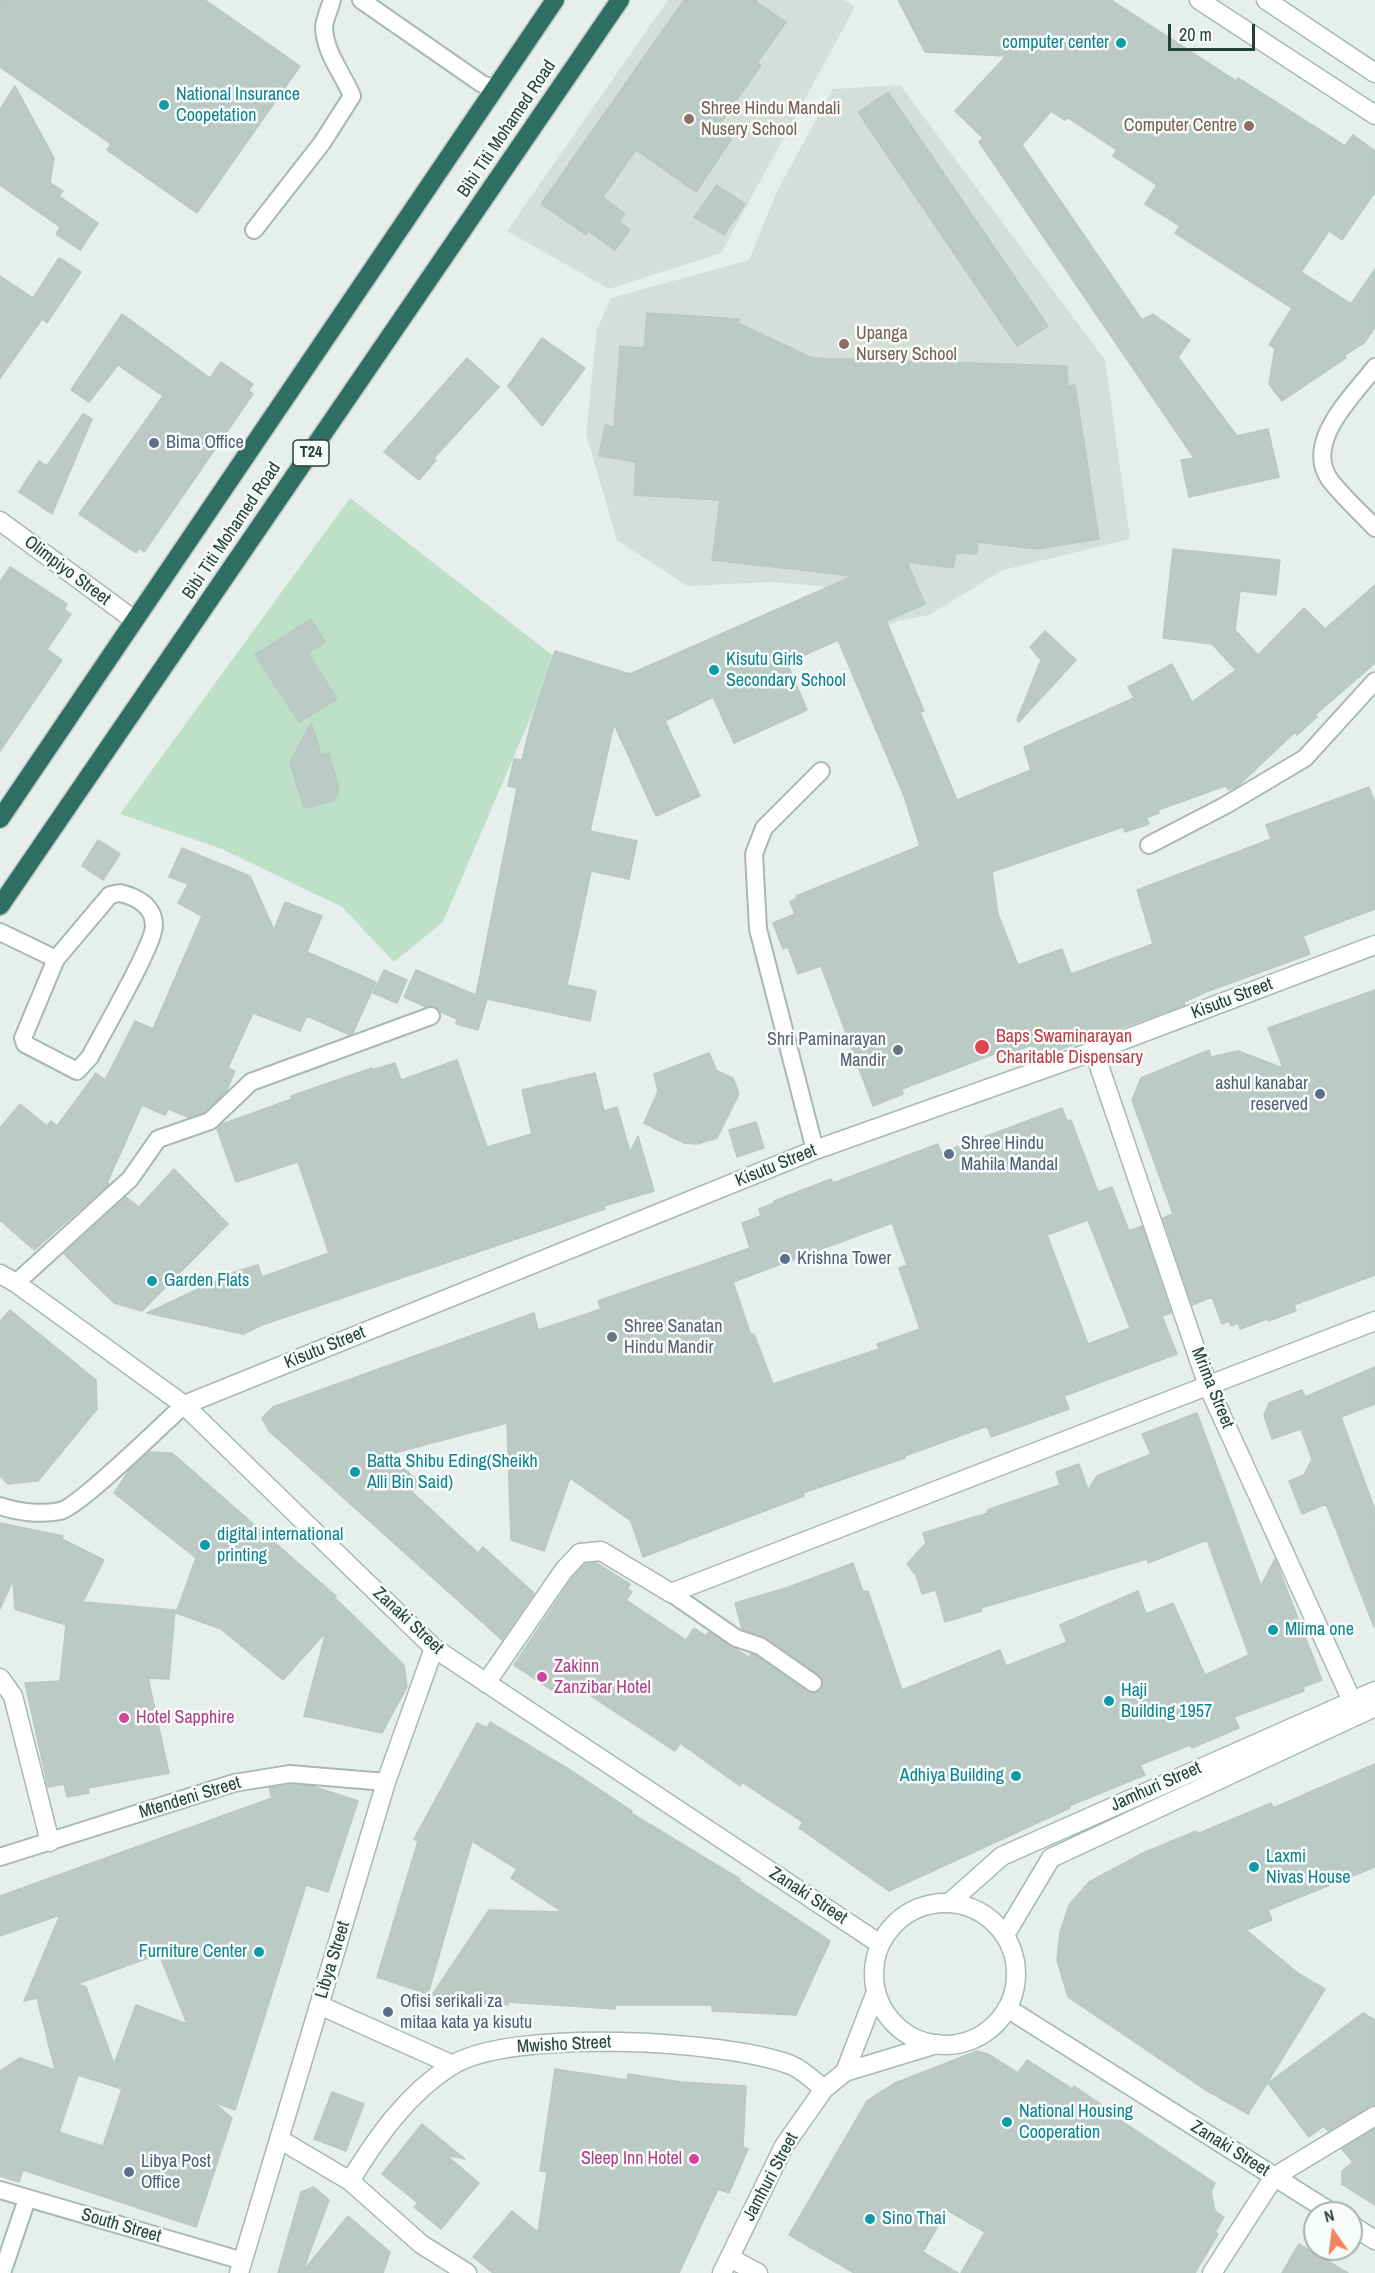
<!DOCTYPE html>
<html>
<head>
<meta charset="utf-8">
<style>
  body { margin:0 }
  #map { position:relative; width:1375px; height:2273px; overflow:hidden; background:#e6efeb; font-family:"Archivo Narrow",sans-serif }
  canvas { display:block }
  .north { position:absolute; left:1303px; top:2201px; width:60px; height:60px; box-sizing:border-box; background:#f7fbf9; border:2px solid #a3b1ad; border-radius:50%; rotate:346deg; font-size:16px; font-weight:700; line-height:24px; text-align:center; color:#24423a }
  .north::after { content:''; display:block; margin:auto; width:21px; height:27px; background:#f4845f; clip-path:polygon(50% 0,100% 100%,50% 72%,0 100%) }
  .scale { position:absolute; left:1168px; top:24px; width:87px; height:27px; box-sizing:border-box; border:3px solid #24423a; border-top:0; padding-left:8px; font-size:18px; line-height:21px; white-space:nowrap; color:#24423a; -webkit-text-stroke:4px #f7fbf9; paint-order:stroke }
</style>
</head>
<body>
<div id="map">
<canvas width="1375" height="2273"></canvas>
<div class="north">N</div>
<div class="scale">20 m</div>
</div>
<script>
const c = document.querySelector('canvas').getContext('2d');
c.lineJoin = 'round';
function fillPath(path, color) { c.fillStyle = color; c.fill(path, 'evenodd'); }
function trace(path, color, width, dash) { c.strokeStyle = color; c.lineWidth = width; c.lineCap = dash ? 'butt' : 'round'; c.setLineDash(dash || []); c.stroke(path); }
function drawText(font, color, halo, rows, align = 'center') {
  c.font = font + ' "Archivo Narrow",sans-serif'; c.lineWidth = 5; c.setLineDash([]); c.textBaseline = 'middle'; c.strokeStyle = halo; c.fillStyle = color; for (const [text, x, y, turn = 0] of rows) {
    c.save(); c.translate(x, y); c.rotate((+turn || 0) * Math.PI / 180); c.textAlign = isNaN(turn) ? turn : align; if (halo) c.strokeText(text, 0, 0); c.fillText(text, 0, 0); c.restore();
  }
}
const built = new Path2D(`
  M668,0h176l11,7 -134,246 -112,36 -102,-58z
  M900,85l205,275 25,179 -127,31 -74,45 -31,6 -13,6 -23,-3 -40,-38 -51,-4 -84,4 -70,-46 -31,-106 11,-105 14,-31 138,-38 28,-69 56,-102z`);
const green = new Path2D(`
  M350,498l206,160 -113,264 -49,40 -52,-55 -120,-58 -102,-35z`);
const building = new Path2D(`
  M0,0h205l95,66 -103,147 -90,-63 4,-6 -111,-77z
  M684,0h70l32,22 -29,41 4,2 -44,63 15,10 -36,54 -60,-42 -33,47 22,17 -6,7 11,9 -15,20 -27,-19 -2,4 -45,-31z
  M898,0h213l125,81 2,-3 107,68 8,-11 22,16v41l-33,48 -13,-9 -28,41 50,32 24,-35v58l-10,15 -20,13 1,3 -64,43 -13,-17 6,-36 -6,-3 23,-37 -117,-75 5,-7 -35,-22 12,-19 -44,-29 4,-6 -50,-33 -2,3 -14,-9 -29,34 120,175 11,-6 37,26 -12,17 59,79 31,-7 11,48 -90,20 -8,-37 13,-2 -215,-316 4,-4 -28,-27 51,-55 -81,-4z
  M15,86l39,72 -4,25 13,8 -4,5 39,27 -18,27 -24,-16 4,-7 -60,-42v-76z
  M888,92l160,234 -31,20 -159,-234z
  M717,185l28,19 -21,31 -30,-18z
  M59,258l22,14 -34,51 -5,-4 -42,59v-102l33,22z
  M647,313l92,6 -1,4 74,35 255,8 1,20 7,-1 24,154 -63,10 -58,-7 -1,12 -21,-1 -3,15 -46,-6 18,42 -39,17 38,90 -4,1 37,88 74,-30 -7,-23 110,-49 -6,-11 44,-23 20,38 44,-32 -24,-26 -49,-6 10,-89 107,11 -4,35 -36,-4 -5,39 23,25 46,-47 21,21 50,-44v78l-60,52 2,2 -20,18 -2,-3 -56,53 -10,5 -4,-4 -67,24 1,3 -13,5 3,6 -24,8 -2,-5 -131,45 6,42 20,51 44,-16 9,25 82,-30 -16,-54 134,-51 -5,-14 103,-38 6,16v106l-72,27 7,18 -104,38 -22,10 1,3 -149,53 -4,-13 -33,12 -2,-4 -95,36 1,5 -30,12 -52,-140 -23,8 -10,-27 -5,2 -10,-26 22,-9 -5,-12 7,-4 -1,-2 124,-50 -16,-50 -66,-156 -51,23 20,47 -73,33 -21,-46 -48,24 35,75 -44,20 -42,-92 -24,107 47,10 -8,38 -38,-8 -24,114 29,6 -6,30 -103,-22 -9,31 -22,-6 1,-5 -16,-7 -8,-6 -7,1 -22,-10 12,-27 60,25 41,-207 -9,-2 6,-27 8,1 9,-37 24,-72 75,23 223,-98 -141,-16 8,-60 -86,-5 2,-33 -37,-6 6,-31 9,2 6,-81 24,2z
  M122,314l88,64 11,-16 32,22 -5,7 5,3 -109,158 -5,-4 -3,5 -57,-39 84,-118 -45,-31 -29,37 -18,-12z
  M542,338l43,30 -43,58 -34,-40z
  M467,358l32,29 -65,71 2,2 -17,20 -35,-28z
  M83,414l9,5 -40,95 -33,-22 20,-31 8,5z
  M10,567l57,37 -3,5 7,5 -24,35 15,11 -62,91v-169z
  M311,619l14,23 -17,11 29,46 -38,23 -44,-67z
  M1045,631l31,29 -57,62 -2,-2 24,-60 -11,-13z
  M311,723l10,31 8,-1 10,37 -5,11 -30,7 -14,-46z
  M98,840l22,14 -17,26 -21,-14z
  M182,848l68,28 24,54 11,-28 37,14 -15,36 69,30 -23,51 -3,2 -43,-19 -7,15 -47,-18 -25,55 7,3 -9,21 -22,20 -16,5 -20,-8 -3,6 -23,-10 -35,78 2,1 -75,66 -34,-30v-92l20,-24 27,22 4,-5 6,5 39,-53 9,7 30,-59 18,8 49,-113 -24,-13 10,-19 -19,-7z
  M384,970l23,10 -10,23 -24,-10z
  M1375,990v285l-81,30 2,6 -28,10 -1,-2 -27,10 -2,-6 -7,3 -2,-5 -7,3 -10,-27 -20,8 -29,-87 10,-4 -41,-114 9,-22 68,-28 2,7 27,-6 45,17 -15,-40z
  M709,1053l8,18 16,7 6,16 -22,44 -20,6 -13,-1 -40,-20 14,-32 -4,-17z
  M457,1060l30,87 45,-13 -10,-44 73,-17 9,38 13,-4 13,45 8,-16 16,55 -50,15 1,3 -343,116 -19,9 -96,-21 87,-41 24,-7 4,12 67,-24 -31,-91 -62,20 -19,-53 5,-5 70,-25 -1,-3 81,-28v2l23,-7 6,17z
  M1062,1108l5,13 4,-1 27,72 14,-5 17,44 13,-5 29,87 -9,3 15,38 -113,42 5,13 -78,28 -4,-11 -82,30v2l-102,35 1,3 -161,61 -12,-36 -61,-43 -26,73 -33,-11 -4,-117 -120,32 33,27 -8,10 66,61 5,-6 51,46 -32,47 -233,-209 -7,-13 11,-11 261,-94 4,17 63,-21 -3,-8 152,-53 -8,-25 19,-7 -2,-7 16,-6 -1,-2 57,-22 2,4 105,-39 3,9zM1088,1220l42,108 -42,16 -41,-109zM892,1223l15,42 -8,3 21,61 -43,15 2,5 -106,35 -19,-50 -3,1 -18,-53z
  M756,1122l8,26 -27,9 -8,-27z
  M174,1169l54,55 -86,87 -28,-8 -50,-49 62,-57 13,10z
  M10,1310l86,70 1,29 -59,72 -30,3 -8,-8v-155z
  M1375,1367v37l-34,13 34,93 -1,117 -48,-123 -24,10 -13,-33 15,-6 8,-16 -11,-30 -29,10 -8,-24 5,-12 33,-13 3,7z
  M1197,1413l64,173 14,-27 47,121 -19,7 1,4 -70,26 5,11 -47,20 -2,-3 -50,20 5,10 -76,31 1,2 -181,83 -90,-63 4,-6 -61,-40 -2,4 -60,-43 -5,8 -111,-73 -9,14 -41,-27 59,-88 12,-13 11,-1 34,21 -3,5 5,3 -6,8 60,40 8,-12 12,8 3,-4 42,27 -1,-5 5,1 52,37 10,1 6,-9 -4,-9 -53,-38 -24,-8 -7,-26 54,-16 64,-24 10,29 5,-1 34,99 98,-40 6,16 61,-24 -7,-17 78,-34 8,23 27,-11 32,72 44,-20 -42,-115 -59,23 -1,-4 -166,49 1,3 -37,11 -9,-32 -14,4 -6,-19 -9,-11 19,-21 -3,-10 65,-20 -1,-3 73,-25 -4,-13 23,-8 9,26 9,-14 54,-22 -9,-20z
  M149,1452l23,1 164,143 -2,1 70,68 3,22 -25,46 -78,-17 22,-84 -43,48 -62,-51 -45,-16 20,-55 -82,-65 16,-24z
  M0,1523l63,13 -1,3 42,21 -21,42 92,8 -6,69 -21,-1 21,95 -81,15 1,5 -22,4 -3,-13 -16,3 -23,-104 35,-2 6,-56 -51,-16 -2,-29 -13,29z
  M490,1722l85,51 57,38 -1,2 109,66 -1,2 91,60 -34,74 -84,-4v-6h-97v4l-107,-7v3l-53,-3 -23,-7 57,-85 74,2 -52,-34 6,-9 -45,-28 -44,153 -51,-17 41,-136 -4,-2 63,-116 10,5z
  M1375,1764v103l-107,43 4,10 -26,10 53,44 26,15 -77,125 -44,-25 -136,-92 -11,-37 3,-28 9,-27 20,-23 54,-29 53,-22 1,3 74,-31 2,5z
  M290,1785l22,1 46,15 -30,91 -22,-7 -71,225 -22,-8 19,16 -36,109 -173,-57 -4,12 -19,-6v-105l20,-13 35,12 -18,-72 -13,3 36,-86 -60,21v-40l272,-98 -3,-10zM159,1954l28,70 -51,-19 -22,59 -28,-77 -9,-3zM78,2075l44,14 -19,57 -44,-14z
  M1363,2013l12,7v85l-47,26 -4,-5 -15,11 -41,-54z
  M977,2051l11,3 30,19 9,-13 45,29 2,-3 40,27 -1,2 102,68 -4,9 4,19 9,6 -9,15 3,2 -23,39h-234l24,-41 -38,-22 -24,42 35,21h-104l-65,-38 78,-134 28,-18z
  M555,2069l72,11 1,-6 53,8 65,4 -3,61 5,2 -19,44 -11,-4 -39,84h-186l-20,-16 39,-46 26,21 9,-60 -7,-1z
  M332,2092l32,12 -18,47 -32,-12z
  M422,2124l43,35 -19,-4 33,28 -38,46 -27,-22 4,-4 -36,-29z
  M1375,2129v76l-33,-21v-13l11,-9 -11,-13z
  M314,2187l15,13 -26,71 45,-55 42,36 -7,21h-105l23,-81z
  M1299,2244l49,29h-66z`);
const lane = new Path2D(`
  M361,0l121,84 13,5
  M254,230l68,-87 30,-47c-9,-22 -27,-43 -28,-68 0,-8 6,-20 8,-28
  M1375,367c-22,29 -72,75 -45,113 13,17 31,33 45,48
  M1149,845l77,-40 79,-47 70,-77
  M120,893c17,4 34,13 34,33 0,19 -53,109 -64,131l-13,14 -52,-27 -2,-6 33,-79 54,-64z
  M0,932l56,27
  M815,1150l-57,-221 -4,-75 10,-26 57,-57
  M16,1283l114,-104 28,-40 52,-18 41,-39 180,-66
  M0,1506c17,6 41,9 60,5 19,-4 104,-88 124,-106
  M671,1593l65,45 24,8 53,37
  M0,1857l234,-74 56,-9 96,8
  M0,2190l243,71
  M2,2273l25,-74`);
const street = new Path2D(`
  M0,521l134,99
  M1094,1051l114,335 150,328
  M184,1405l631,-255 279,-99 281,-106
  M0,1678l13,18 37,146
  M486,1683l78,-113 16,-17 21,-2 70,42 704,-272
  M319,2005l134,60
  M845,2072l92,-28
  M279,2139l71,42 71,63 46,29
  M350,2181c27,-44 57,-87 101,-115 58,-38 276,-26 340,-1 12,5 23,16 33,24
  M730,2258l28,15
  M239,2273l147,-491 48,-134
  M722,2273l62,-127 40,-57 21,-17 31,-80
  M1212,2273l62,-96 101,-61`);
const secondary = new Path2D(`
  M1199,0l176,115
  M1266,0l109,73
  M0,1274l16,9 168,122 250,243 446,296
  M949,1903l53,-47 373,-165
  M874 1974a71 71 0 1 1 142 0a71 71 0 1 1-142 0Z
  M1005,1935l46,-77 324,-151
  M1007,2008l325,205
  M1351,2225l24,15`);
const highway = new Path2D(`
  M0,819l555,-819
  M0,906l620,-906`);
const markers = [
  [1121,43,6,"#0f9aa8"],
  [164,105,6,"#0f9aa8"],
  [689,119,6,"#8d6e63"],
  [1249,126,6,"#8d6e63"],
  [844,344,6,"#8d6e63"],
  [154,443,6,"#5c6f8a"],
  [714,670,6,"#0f9aa8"],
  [982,1047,8,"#e0444e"],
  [898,1050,6,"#6b7280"],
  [1320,1094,6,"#5c6f8a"],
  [949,1154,6,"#5c6f8a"],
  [785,1259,6,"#5c6f8a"],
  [152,1281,6,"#0f9aa8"],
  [612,1337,6,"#6b7280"],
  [355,1472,6,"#0f9aa8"],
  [205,1545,6,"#0f9aa8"],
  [1273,1630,6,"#0f9aa8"],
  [542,1677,6,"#d1479c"],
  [1109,1701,6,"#0f9aa8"],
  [124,1718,6,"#d1479c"],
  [1016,1776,6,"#0f9aa8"],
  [1254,1867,6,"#0f9aa8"],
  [259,1952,6,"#0f9aa8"],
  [388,2012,6,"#5c6f8a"],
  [1007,2122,6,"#0f9aa8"],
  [694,2159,6,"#d1479c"],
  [129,2172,6,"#5c6f8a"],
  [870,2219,6,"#0f9aa8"]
];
const shields = [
  [311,453,36]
];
const shieldNames = [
  ["T24",311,453]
];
const cultureNames = [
  ["computer center",1109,43,"right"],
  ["National Insurance",176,95],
  ["Coopetation",176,116],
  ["Kisutu Girls",726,660],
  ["Secondary School",726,681],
  ["Garden Flats",164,1281],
  ["Batta Shibu Eding(Sheikh",367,1462],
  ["Alli Bin Said)",367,1483],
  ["digital international",217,1535],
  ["printing",217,1556],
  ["Mlima one",1285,1630],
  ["Haji",1121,1691],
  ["Building 1957",1121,1712],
  ["Adhiya Building",1004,1776,"right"],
  ["Laxmi",1266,1857],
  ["Nivas House",1266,1878],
  ["Furniture Center",247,1952,"right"],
  ["National Housing",1019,2112],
  ["Cooperation",1019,2133],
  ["Sino Thai",882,2219]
];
const educationNames = [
  ["Shree Hindu Mandali",701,109],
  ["Nusery School",701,130],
  ["Computer Centre",1237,126,"right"],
  ["Upanga",856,334],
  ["Nursery School",856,355]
];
const streetNames = [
  ["Bibi Titi Mohamed Road",507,129,-56],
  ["Bibi Titi Mohamed Road",232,531,-56],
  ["Olimpiyo Street",67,571,37],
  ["Kisutu Street",1232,999,-21],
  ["Kisutu Street",776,1166,-22],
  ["Kisutu Street",325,1348,-22],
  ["Mrima Street",1212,1388,68],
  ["Zanaki Street",408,1621,43],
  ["Jamhuri Street",1156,1787,-24],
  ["Mtendeni Street",190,1798,-17],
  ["Zanaki Street",808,1896,33],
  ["Libya Street",333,1960,-73],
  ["Mwisho Street",564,2045,-3],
  ["Zanaki Street",1230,2149,32],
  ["Jamhuri Street",771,2177,-62],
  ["South Street",121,2226,16]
];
const serviceNames = [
  ["Bima Office",166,443],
  ["ashul kanabar",1308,1084,"right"],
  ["reserved",1308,1105,"right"],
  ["Shree Hindu",961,1144],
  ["Mahila Mandal",961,1165],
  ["Krishna Tower",797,1259],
  ["Ofisi serikali za",400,2002],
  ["mitaa kata ya kisutu",400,2023],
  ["Libya Post",141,2162],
  ["Office",141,2183]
];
const healthNames = [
  ["Baps Swaminarayan",996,1037],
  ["Charitable Dispensary",996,1058]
];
const worshipNames = [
  ["Shri Paminarayan",886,1040],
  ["Mandir",886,1061],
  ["Shree Sanatan",624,1327,"left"],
  ["Hindu Mandir",624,1348,"left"]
];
const hotelNames = [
  ["Zakinn",554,1667],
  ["Zanzibar Hotel",554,1688],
  ["Hotel Sapphire",136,1718],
  ["Sleep Inn Hotel",682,2159,"right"]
];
fillPath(built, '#d4dfda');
fillPath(green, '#bfe0c8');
fillPath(building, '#bbcac4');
trace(building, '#b8c9c2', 1.5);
trace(lane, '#a8b8b2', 20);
trace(street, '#a8b8b2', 21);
trace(secondary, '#a4bbb3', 21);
trace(highway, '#c2cac8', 21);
trace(lane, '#fff', 16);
trace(street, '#fff', 18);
trace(secondary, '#fff', 18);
trace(highway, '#2f6f62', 18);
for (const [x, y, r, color] of markers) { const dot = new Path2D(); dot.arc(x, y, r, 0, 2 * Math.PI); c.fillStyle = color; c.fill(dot); trace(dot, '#f7fbf9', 2); }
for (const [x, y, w] of shields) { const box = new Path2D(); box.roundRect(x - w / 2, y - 13, w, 26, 4.5); c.fillStyle = '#f7fbf9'; c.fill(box); trace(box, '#24423a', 1.5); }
drawText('bold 16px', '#24423a', null, shieldNames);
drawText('18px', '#0d838f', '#f7fbf9', cultureNames, 'left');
drawText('18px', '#785e54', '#f7fbf9', educationNames, 'left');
drawText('18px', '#24423a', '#f7fbf9', streetNames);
drawText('18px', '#4e5e75', '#f7fbf9', serviceNames, 'left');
drawText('18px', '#be3a42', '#f7fbf9', healthNames, 'left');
drawText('18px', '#5b616d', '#f7fbf9', worshipNames, 'right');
drawText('18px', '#b23c85', '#f7fbf9', hotelNames, 'left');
</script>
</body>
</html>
